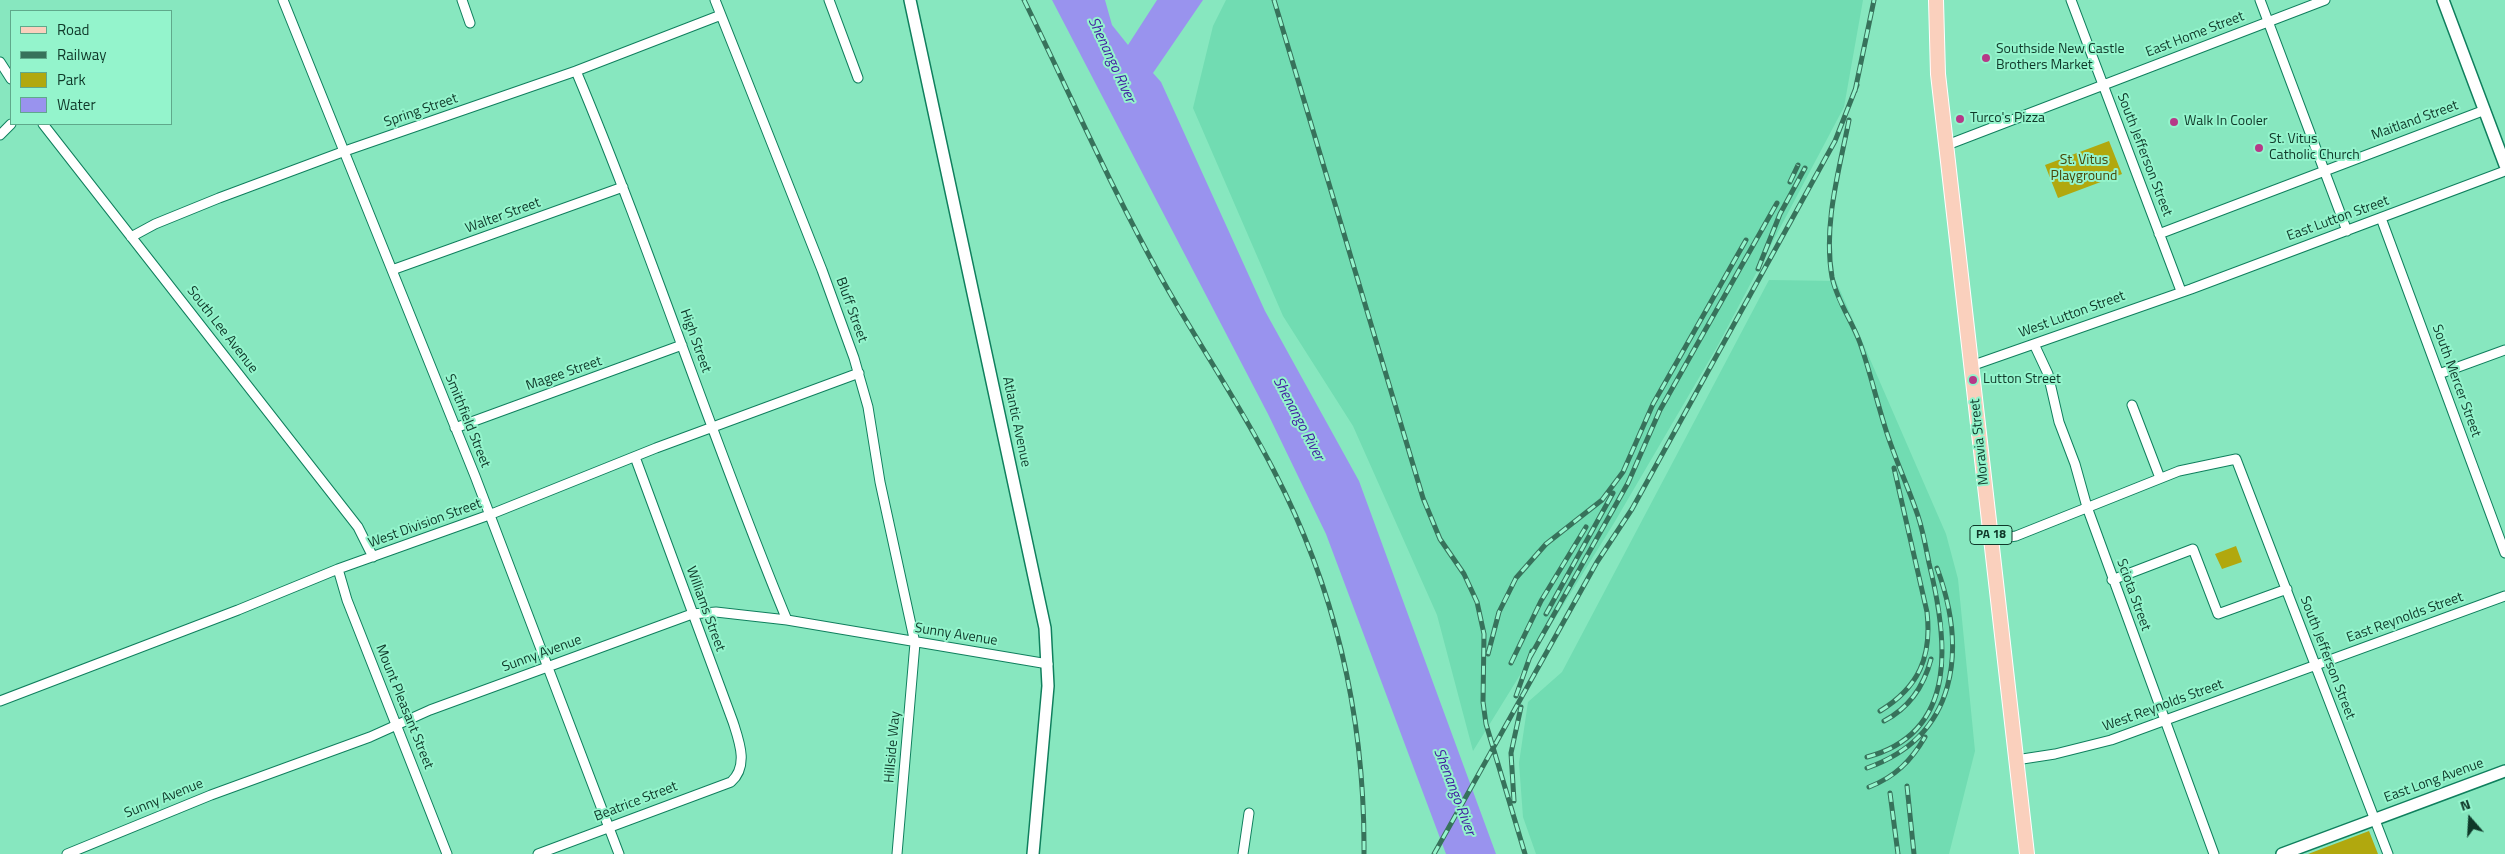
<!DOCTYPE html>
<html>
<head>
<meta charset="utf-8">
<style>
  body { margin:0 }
  #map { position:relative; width:2505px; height:854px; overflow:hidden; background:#87e7bf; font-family:"Titillium Web",sans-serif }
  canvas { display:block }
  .legend { position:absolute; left:10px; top:10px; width:162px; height:115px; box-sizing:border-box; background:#94f4cc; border:1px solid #5fa98b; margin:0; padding:6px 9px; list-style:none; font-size:15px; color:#0f3829 }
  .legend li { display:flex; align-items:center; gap:10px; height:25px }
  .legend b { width:25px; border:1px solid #5fa98b }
  .north { position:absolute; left:2445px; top:794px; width:50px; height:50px; -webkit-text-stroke:4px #94f4cc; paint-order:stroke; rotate:341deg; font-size:14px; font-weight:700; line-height:20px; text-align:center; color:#0f3829 }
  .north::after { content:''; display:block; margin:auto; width:18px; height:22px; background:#0f3829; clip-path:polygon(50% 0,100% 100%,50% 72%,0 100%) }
</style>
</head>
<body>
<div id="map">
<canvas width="2505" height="854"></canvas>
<ul class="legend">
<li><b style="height:6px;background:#fad0bd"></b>Road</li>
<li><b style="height:6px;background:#37725b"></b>Railway</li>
<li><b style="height:14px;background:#b1a80e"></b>Park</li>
<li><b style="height:14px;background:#9993ee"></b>Water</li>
</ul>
<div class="north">N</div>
</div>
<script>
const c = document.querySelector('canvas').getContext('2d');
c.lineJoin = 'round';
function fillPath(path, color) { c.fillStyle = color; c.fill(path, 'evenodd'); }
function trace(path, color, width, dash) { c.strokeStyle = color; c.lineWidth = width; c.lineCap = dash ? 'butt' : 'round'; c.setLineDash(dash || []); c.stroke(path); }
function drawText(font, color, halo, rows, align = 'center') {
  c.font = font + ' "Titillium Web",sans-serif'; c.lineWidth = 4; c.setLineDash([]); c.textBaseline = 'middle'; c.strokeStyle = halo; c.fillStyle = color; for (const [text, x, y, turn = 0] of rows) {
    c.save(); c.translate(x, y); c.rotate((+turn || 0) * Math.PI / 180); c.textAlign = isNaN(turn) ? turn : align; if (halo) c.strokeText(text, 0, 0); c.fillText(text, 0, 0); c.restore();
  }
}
const built = new Path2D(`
  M1226,0h637l-19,107 -127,240 -103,176 -141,228 -36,-136 -84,-189 -70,-110 -90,-208 20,-82z
  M1769,280l67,1 110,253 12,45 17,172 -26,103h-413l-13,-37 -4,-54 9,-61 34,-30z`);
const green = new Path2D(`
  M2109,141l13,33 -64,24 -13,-33z
  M2236,546l6,16 -20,7 -7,-15z
  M2369,831l9,23h-70z`);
const water = new Path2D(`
  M1052,0h53l7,25 16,20 29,-45h46l-50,73 8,9 104,229 94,170 137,373h-50l-120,-320 -58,-120z`);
const minor = new Path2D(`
  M283,0l192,476 144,378
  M462,0l8,23
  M715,0l107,270 32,88 14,49 12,75 35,161 -18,211
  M829,0l29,78
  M2071,0l110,291
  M2260,0l87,231
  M0,62l11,17
  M576,71c76,181 136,368 211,549
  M43,124l315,403 15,30
  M0,135l11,-11
  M1947,145l378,-145
  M2381,218l124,335
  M2159,234l326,-124
  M131,237l24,-13 64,-26 126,-47 231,-80 145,-56
  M392,270l231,-83
  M2034,344l14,30 11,48 16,42 12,43 127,347
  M1971,366l220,-77 314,-118
  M2439,374l66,-24
  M2132,405l28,73
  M455,428l227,-83
  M1991,540l25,-4 163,-65 57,-12 152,395
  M338,569l9,31 100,254
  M2112,580l81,-31 25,65 69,-25
  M0,701l238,-91 100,-41 151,-54 167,-67 203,-75
  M2016,760l39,-6 56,-14 394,-144
  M67,854l144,-59 159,-58 60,-27 262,-96 24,-2 71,8 261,44
  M538,854l193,-72c18,-16 8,-41 2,-60l-98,-265
  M1243,854l6,-41`);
const tertiary = new Path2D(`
  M910,0l135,628 3,58 -15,168
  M2443,0l62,165
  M2282,854l223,-83`);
const primary = new Path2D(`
  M1936,0l2,74 89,780`);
const rail = new Path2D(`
  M1024,0c46,94 88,190 139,281 36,64 78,125 111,190 62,119 91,249 90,383
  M1274,0l149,498 17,41 24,35 13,28 7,32 -1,68 3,22 39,130
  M1855,91l19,-91
  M1849,120c-10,51 -26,105 -17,157 5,24 20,44 28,66 10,28 16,56 25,84 9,30 23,59 33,89 5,15 8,32 11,47 18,73 32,169 -62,194
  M1790,182l8,-17
  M1758,269l22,-55 25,-46
  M1546,614l67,-121
  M1488,654l11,-42 17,-34 30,-34 56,-44 21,-28 30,-68 93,-164
  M1530,657l98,-174 32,-73 117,-207
  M1511,663l30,-62 45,-74
  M1516,696l16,-45
  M1880,711c39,-24 52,-54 47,-99l-33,-144
  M1884,721c25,-13 40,-35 47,-62
  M1867,768c91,-32 100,-119 70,-200
  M1907,786l7,68
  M1869,787c26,-10 42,-26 56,-50
  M1890,793l8,61
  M1514,801l-3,-48 10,-46
  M1434,854l163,-292 35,-53 203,-368 22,-56`);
const markers = [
  [1986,58,5,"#b63988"],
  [1960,119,5,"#b63988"],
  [2174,122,5,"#b63988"],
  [2259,148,5,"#b63988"],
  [1973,380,5,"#b63988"]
];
const shields = [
  [1991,535,42]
];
const shieldNames = [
  ["PA 18",1991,535]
];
const streetNames = [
  ["East Home Street",2195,35,-21],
  ["Spring Street",421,111,-19],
  ["Maitland Street",2415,121,-20],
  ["South Jefferson Street",2144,155,69],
  ["Walter Street",503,216,-20],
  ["East Lutton Street",2338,219,-20],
  ["Bluff Street",851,310,70],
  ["West Lutton Street",2072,315,-20],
  ["South Lee Avenue",222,330,52],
  ["High Street",695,341,70],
  ["Magee Street",564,374,-19],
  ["South Mercer Street",2456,381,70],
  ["Smithfield Street",467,421,68],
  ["Atlantic Avenue",1016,422,78],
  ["Moravia Street",1980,442,-96],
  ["West Division Street",425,524,-20],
  ["Sciota Street",2133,595,70],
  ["Williams Street",705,609,70],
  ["East Reynolds Street",2405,618,-20],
  ["Sunny Avenue",956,635,9],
  ["Sunny Avenue",542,654,-20],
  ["South Jefferson Street",2327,658,69],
  ["West Reynolds Street",2163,706,-20],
  ["Mount Pleasant Street",404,707,68],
  ["Hillside Way",893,747,-85],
  ["East Long Avenue",2434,781,-20],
  ["Sunny Avenue",164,799,-22],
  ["Beatrice Street",636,802,-21]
];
const poiNames = [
  ["Southside New Castle",1996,50],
  ["Brothers Market",1996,66],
  ["Turco's Pizza",1970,119],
  ["Walk In Cooler",2184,122],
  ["St. Vitus",2269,140],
  ["Catholic Church",2269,156],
  ["Lutton Street",1983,380]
];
const parkNames = [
  ["St. Vitus",2084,161],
  ["Playground",2084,177]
];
const waterNames = [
  ["Shenango River",1111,60,65],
  ["Shenango River",1298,419,62],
  ["Shenango River",1454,792,69]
];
fillPath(built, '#71dcb2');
fillPath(green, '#b1a80e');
fillPath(water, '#9993ee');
trace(minor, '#0f7f5d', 11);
trace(tertiary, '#0f7f5d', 14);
trace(primary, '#fff', 16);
trace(minor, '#fff', 9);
trace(tertiary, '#fff', 11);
trace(primary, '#fad0bd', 14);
trace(rail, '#37725b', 5);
trace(rail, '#94f4cc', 3, [9]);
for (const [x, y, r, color] of markers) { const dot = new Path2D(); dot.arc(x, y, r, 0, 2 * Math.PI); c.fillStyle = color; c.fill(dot); trace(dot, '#94f4cc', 2); }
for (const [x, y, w] of shields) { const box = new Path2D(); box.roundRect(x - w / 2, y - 9.5, w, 19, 4); c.fillStyle = '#94f4cc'; c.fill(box); trace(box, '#0f3829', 1); }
drawText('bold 12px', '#0f3829', null, shieldNames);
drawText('14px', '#0f3829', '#94f4cc', streetNames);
drawText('14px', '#0f3829', '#94f4cc', poiNames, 'left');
drawText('14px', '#494507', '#94f4cc', parkNames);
drawText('italic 15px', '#411aa0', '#94f4cc', waterNames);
</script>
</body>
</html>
